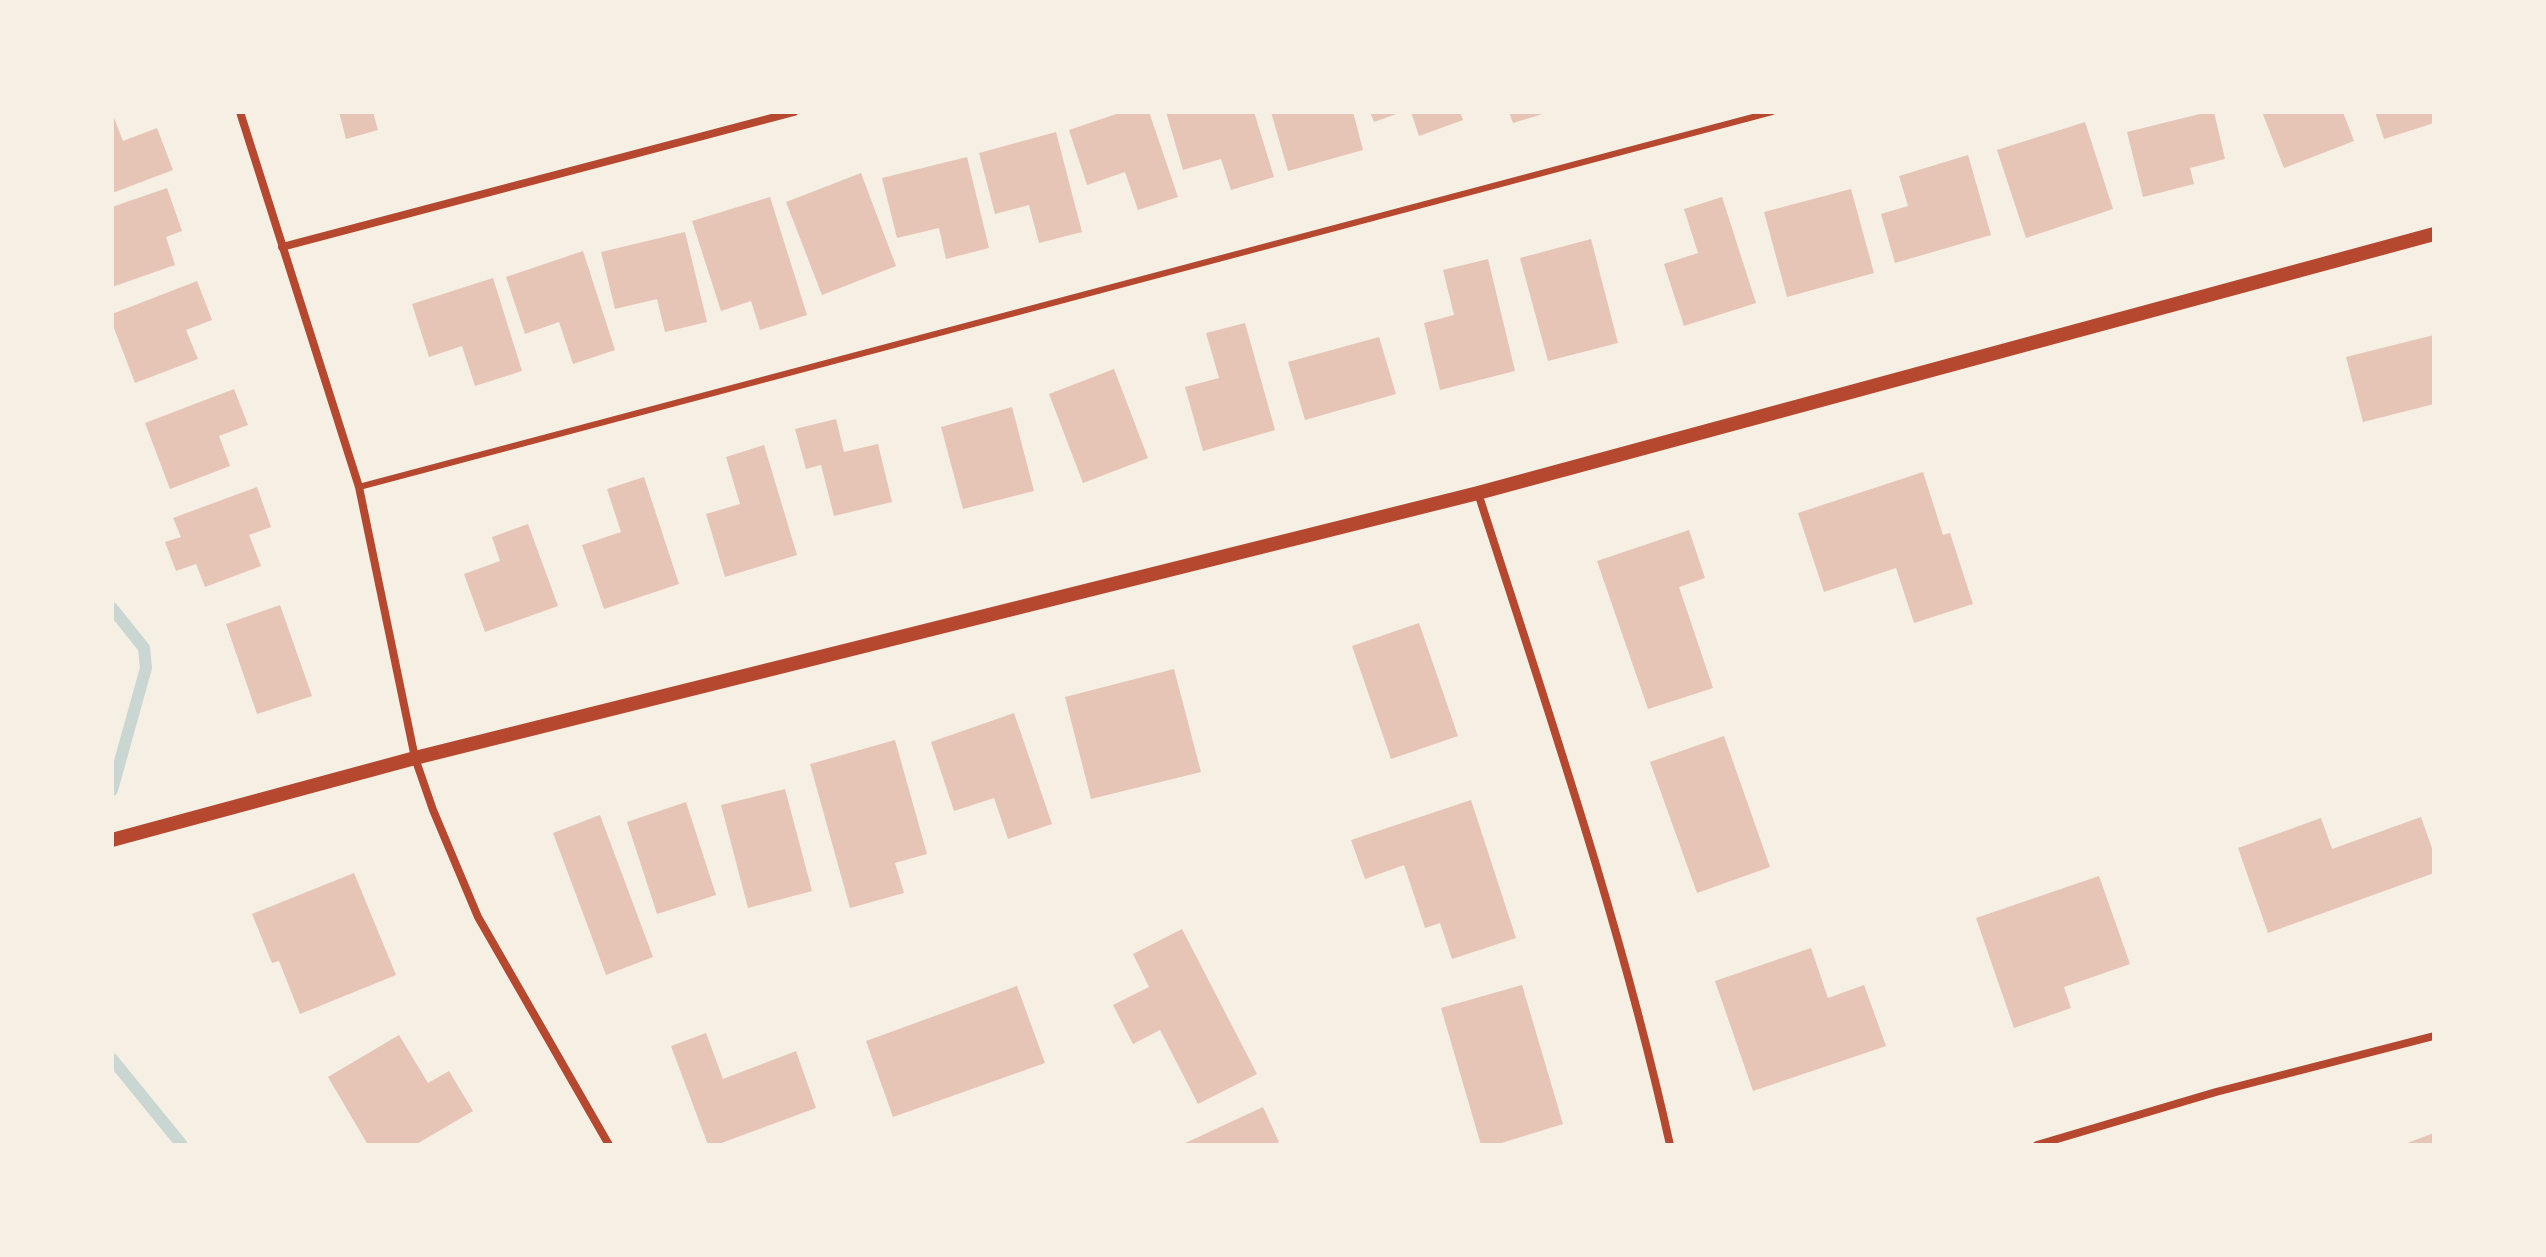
<!DOCTYPE html>
<html>
<head>
<meta charset="utf-8">
<style>
  body { margin:0 }
  #map { position:relative; width:2546px; height:1257px; overflow:hidden; background:#f6efe4; font-family:"PT Sans",sans-serif }
  canvas { display:block }
  .frame { position:absolute; inset:0; border:114px solid #f6efe4; pointer-events:none }
</style>
</head>
<body>
<div id="map">
<canvas width="2546" height="1257"></canvas>
<div class="frame"></div>
</div>
<script>
const c = document.querySelector('canvas').getContext('2d');
c.lineJoin = 'round';
function trace(path, color, width, dash) { c.strokeStyle = color; c.lineWidth = width; c.lineCap = dash ? 'butt' : 'round'; c.setLineDash(dash || []); c.stroke(path); }
function fillPath(path, color) { c.fillStyle = color; c.fill(path, 'evenodd'); }
const stream = new Path2D(`
  M112,608l32,40 2,20 -34,122
  M112,1059l70,86`);
const building = new Path2D(`
  M339,112h34l5,18 -32,9z
  M1122,112h27l29,85 -40,13 -13,-38 -38,13 -18,-55z
  M1166,112h88l20,65 -43,13 -10,-31 -38,11z
  M1271,112h82l10,38 -75,21z
  M1370,112h32l-28,10z
  M1411,112h49l3,8 -44,16z
  M1509,112h37v1l-33,10z
  M2208,112h6l11,47 -35,9 4,16 -51,13 -16,-65z
  M2262,112h81l11,29 -70,27z
  M2375,112h59v11l-50,16z
  M112,113l11,28 34,-13 16,42 -61,23z
  M2085,122l28,87 -87,29 -29,-88z
  M1056,132l26,100 -43,11 -10,-38 -34,9 -16,-61z
  M1968,155l23,80 -96,28 -14,-49 27,-8 -9,-30z
  M967,157l22,91 -43,11 -7,-31 -42,10 -15,-60z
  M861,173l35,93 -74,29 -36,-93z
  M167,188l15,43 -16,6 9,28 -63,22v-80z
  M1851,189l23,84 -87,24 -23,-85z
  M770,197l37,118 -47,15 -9,-29 -30,10 -29,-90z
  M1722,197l34,106 -72,23 -20,-62 34,-11 -14,-44z
  M685,232l22,90 -42,10 -8,-33 -42,10 -14,-57z
  M1591,239l27,104 -70,18 -28,-103z
  M583,251l32,99 -42,14 -14,-42 -34,12 -19,-57z
  M1488,259l27,112 -75,19 -16,-67 30,-8 -11,-45z
  M493,278l29,93 -47,15 -13,-40 -33,11 -17,-53z
  M197,281l15,39 -26,10 12,29 -63,24 -23,-60v-9z
  M1245,323l30,107 -72,21 -18,-64 34,-9 -13,-45z
  M2434,335v69l-71,18 -17,-65z
  M1379,337l17,57 -91,26 -17,-58z
  M1114,369l34,89 -65,25 -34,-89z
  M234,389l14,36 -29,11 11,30 -60,23 -25,-66z
  M1012,407l22,84 -71,18 -22,-82z
  M836,419l8,33 34,-8 14,58 -58,14 -13,-51 -15,4 -11,-40z
  M764,445l33,110 -72,22 -19,-63 34,-10 -14,-47z
  M1923,472l20,63 7,-2 23,71 -59,19 -18,-55 -72,24 -26,-79z
  M644,477l35,107 -75,25 -22,-64 39,-13 -14,-43z
  M257,487l14,40 -22,8 12,31 -56,21 -9,-23 -20,7 -11,-29 16,-5 -8,-19z
  M528,524l30,82 -73,26 -21,-58 36,-13 -8,-24z
  M1689,530l16,48 -26,9 34,101 -65,21 -51,-148z
  M280,605l32,91 -55,18 -31,-90z
  M1419,623l39,113 -67,23 -39,-113z
  M1174,669l27,103 -110,27 -26,-102z
  M1014,713l38,111 -44,15 -14,-41 -40,13 -23,-69z
  M1724,736l46,131 -73,26 -47,-131z
  M895,740l32,114 -32,9 9,30 -54,15 -40,-144z
  M785,789l27,102 -64,17 -27,-103z
  M1471,800l45,138 -64,21 -12,-36 -15,5 -21,-63 -39,14 -14,-39z
  M686,802l30,93 -59,19 -30,-92z
  M600,815l53,142 -47,18 -53,-142z
  M2421,817l13,37v19l-166,60 -30,-85 83,-30 11,31z
  M354,873l42,102 -96,39 -21,-53 -7,2 -20,-49z
  M2099,876l31,88 -66,23 7,21 -57,20 -38,-110z
  M1182,929l75,145 -59,30 -38,-74 -27,14 -20,-39 36,-18 -16,-33z
  M1811,948l17,50 36,-13 22,61 -133,45 -38,-110z
  M1522,985l41,139 -68,21h-14l-40,-137z
  M1017,986l28,77 -152,54 -27,-76z
  M706,1033l17,46 73,-28 20,57 -100,37h-8l-37,-99z
  M399,1035l29,48 21,-12 24,40 -58,34h-47l-40,-68z
  M1263,1107l16,35 -6,3h-92z
  M2434,1133v12h-32z`);
const service = new Path2D(`
  M359,487l1413,-375`);
const minor = new Path2D(`
  M240,112l119,375 56,271 18,52 45,107 131,228
  M282,247l512,-135
  M1478,493c69,215 143,431 192,652
  M2037,1145l179,-53 218,-56`);
const tertiary = new Path2D(`
  M112,840l303,-82 1063,-265 956,-259`);
trace(stream, '#c9d6d2', 12);
fillPath(building, '#e6c5b7');
trace(service, '#b5482f', 6);
trace(minor, '#b5482f', 8);
trace(tertiary, '#b5482f', 14);
</script>
</body>
</html>
